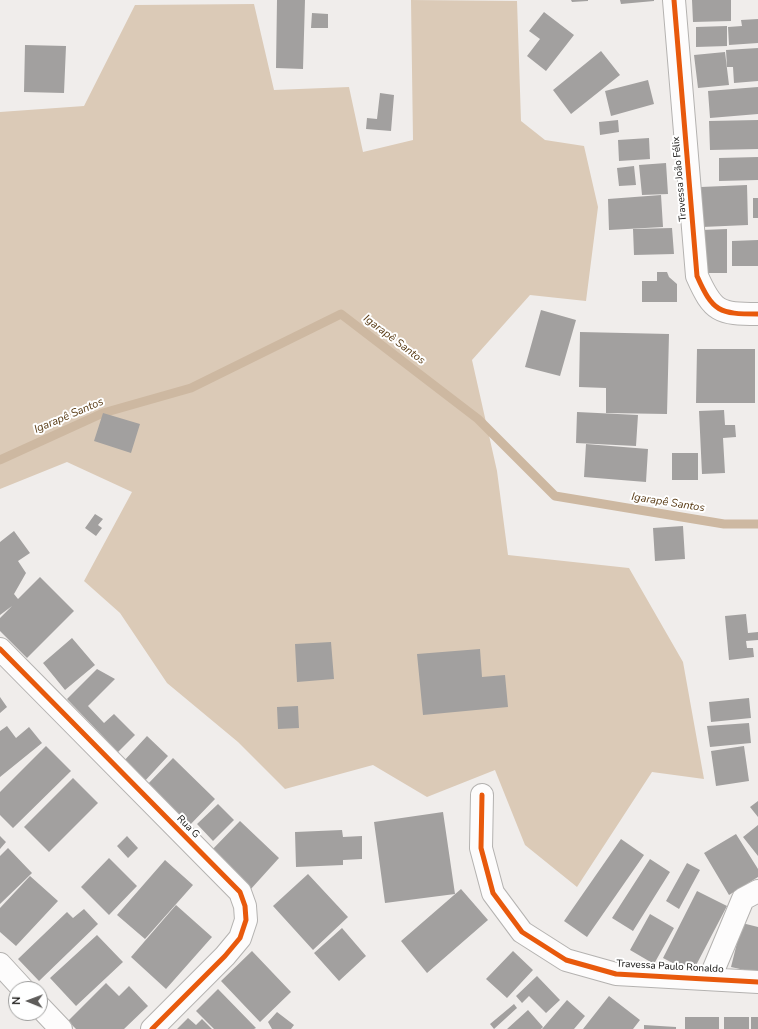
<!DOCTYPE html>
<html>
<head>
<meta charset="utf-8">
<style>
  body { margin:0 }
  #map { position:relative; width:758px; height:1029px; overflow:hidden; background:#f0edeb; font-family:"Nunito Sans",sans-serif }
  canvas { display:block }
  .north { position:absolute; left:8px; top:981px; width:40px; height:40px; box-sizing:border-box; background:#fff; border:1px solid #9f9f9e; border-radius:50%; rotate:271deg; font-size:11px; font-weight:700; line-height:16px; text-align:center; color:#0f0e0c }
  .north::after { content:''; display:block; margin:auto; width:14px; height:18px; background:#5e5c5a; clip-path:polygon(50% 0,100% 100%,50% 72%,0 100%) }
</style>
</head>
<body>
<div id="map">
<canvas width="758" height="1029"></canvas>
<div class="north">N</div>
</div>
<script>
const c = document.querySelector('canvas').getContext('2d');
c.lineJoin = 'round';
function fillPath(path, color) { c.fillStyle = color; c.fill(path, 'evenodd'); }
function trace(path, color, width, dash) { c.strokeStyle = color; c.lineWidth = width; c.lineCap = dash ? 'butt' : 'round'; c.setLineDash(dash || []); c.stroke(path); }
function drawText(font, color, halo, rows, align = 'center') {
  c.font = font + ' "Nunito Sans",sans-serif'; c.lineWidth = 4; c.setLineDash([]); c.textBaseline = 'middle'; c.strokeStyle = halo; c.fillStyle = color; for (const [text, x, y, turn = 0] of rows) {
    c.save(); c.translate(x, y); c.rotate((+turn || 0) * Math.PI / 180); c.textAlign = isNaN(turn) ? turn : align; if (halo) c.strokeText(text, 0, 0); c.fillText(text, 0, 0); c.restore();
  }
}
const forest = new Path2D(`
  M411,0l106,1 4,120 24,19 39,6 14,61 -12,94 -56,-6 -58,65 25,111 11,84 121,13 54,94 21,117 -52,-7 -75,115 -52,-42 -30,-75 -68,27 -54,-32 -88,24 -47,-47 -71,-59 -47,-70 -36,-32 48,-89 -65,-30 -67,27v-377l84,-6 51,-101 119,-1 20,86 75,-3 14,65 50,-12z`);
const stream = new Path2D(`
  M0,460l103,-47 88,-25 150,-74 137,105 77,77 169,28h34`);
const building = new Path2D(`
  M277,0h28l-2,69 -27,-1z
  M571,0h17v1l-16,1z
  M620,0h34v1l-33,3z
  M692,0h39v21l-38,1z
  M544,12l30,23 -28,36 -19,-15 13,-17 -11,-8z
  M312,13l16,1v14h-17z
  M758,19v24l-29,2 -1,-18 14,-1 -1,-6z
  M727,26v20l-31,1v-20z
  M25,45l41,1 -2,47 -40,-1z
  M758,48v33l-24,2 -1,-16h-6l-1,-17z
  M601,51l19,24 -49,39 -18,-24z
  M725,52l4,33 -31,3 -4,-33z
  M648,80l6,24 -43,12 -6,-25z
  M758,87v27l-48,4 -2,-27z
  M380,93l14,2 -3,36 -25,-2 1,-11 10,1z
  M618,120l1,12 -19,3 -1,-13z
  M758,120v29l-48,1 -1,-29z
  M649,138l1,21 -31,2 -1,-21z
  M758,157v23l-39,1v-23z
  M666,163l2,31 -26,1 -3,-30z
  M634,166l2,19 -17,1 -2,-18z
  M747,185l1,40 -46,2 -1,-40z
  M661,195l2,32 -54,3 -1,-31z
  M753,198h5v20h-5z
  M672,228l2,26 -40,1 -1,-26z
  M727,229v44h-25v-43z
  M758,240v26h-26v-25z
  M657,272h10l2,5 8,7v18h-35v-21h15z
  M541,310l35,10 -16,56 -35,-9z
  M580,332l89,2 -2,80 -61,-1v-25l-27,-1z
  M697,349h58v54h-59z
  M724,410l1,15h10l1,12 -13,1 2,35 -23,1 -3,-63z
  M577,412l61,3 -2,31 -60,-3z
  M103,413l37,11 -9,29 -37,-12z
  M586,444l62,5 -2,33 -62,-5z
  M672,453h26v27h-26z
  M95,514l8,5 -5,6 4,3 -6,8 -11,-8z
  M683,526l2,33 -30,2 -2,-33z
  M14,531l16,22 -12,8 8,12 -12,21 4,5 22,-22 34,34 -47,47 -27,-27v-13l12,-12 -12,9v-73z
  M746,614l2,19 10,-1v8l-12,1 1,7h6l1,9 -25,3 -4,-44z
  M72,638l23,27 -30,25 -22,-27z
  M331,642l3,37 -37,3 -2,-38z
  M480,649l2,28 23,-2 3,32 -85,8 -6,-61z
  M97,669l18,10 -27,27 16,17 10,-9 21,21 -17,17 -51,-53z
  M0,697l7,10 -7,6z
  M749,698l2,20 -40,4 -2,-20z
  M298,706l1,22 -21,1 -1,-22z
  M749,723l2,20 -41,4 -3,-21z
  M7,726l9,12 13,-11 13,16 -42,34v-46z
  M147,736l21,20 -25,27 -21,-20z
  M46,746l25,25 -58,57 -13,-13v-23z
  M744,746l5,35 -33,5 -5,-35z
  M173,758l42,41 -28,29 -42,-41z
  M73,778l25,25 -49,49 -25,-25z
  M758,801v16l-8,-10z
  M218,804l16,16 -21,21 -16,-17z
  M443,812l12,82 -70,9 -11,-81z
  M240,821l39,37 -29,32 -40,-38z
  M758,825v31l-15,-19z
  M342,830l1,7 19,-1v23l-19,1v5l-47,2 -1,-35z
  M736,834l22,35v8l-29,18 -25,-42z
  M0,836l6,6 -6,7z
  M127,836l11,12 -10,10 -11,-12z
  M621,839l23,16 -57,82 -23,-16z
  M8,848l24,25 -32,31v-48z
  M109,858l28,28 -28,29 -28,-28z
  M650,859l20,13 -37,59 -21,-13z
  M165,860l28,25 -48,54 -28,-24z
  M687,863l13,7 -21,39 -13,-8z
  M308,874l40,43 -35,33 -40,-44z
  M30,876l28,25 -42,45 -16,-14v-24z
  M461,889l27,31 -61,53 -26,-32z
  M697,891l30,15 -35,67 -29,-15z
  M176,905l36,32 -46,52 -35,-32z
  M84,909l14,15 -59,57 -21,-22 49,-47 6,6z
  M650,914l24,14 -20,36 -24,-14z
  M742,923l16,4v46l-27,-6z
  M342,928l24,28 -27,25 -25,-28z
  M97,935l26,27 -47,44 -26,-28z
  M252,951l39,41 -31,30 -39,-41z
  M513,951l20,19 -26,28 -21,-19z
  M537,976l23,24 -14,13 -17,-17 -7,7 -6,-7z
  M106,983l13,13 10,-10 19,20 -24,23h-48l-8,-8z
  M218,989l38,39 -2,1h-40l-18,-18z
  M609,996l31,24 -7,9h-50z
  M567,1000l18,16 -11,13h-32z
  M514,1004l3,4 -23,21 -4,-5z
  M528,1010l15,17 -2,2h-34z
  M277,1012l17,13 -3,4h-19l-4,-7z
  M685,1017h34v12h-34z
  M724,1017h25v12h-25z
  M751,1017h7v12h-7z
  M188,1018l8,7 6,-6 10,10h-35z
  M644,1025l32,2v2h-32z`);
const minor = new Path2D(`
  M674,0l23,276c16,36 22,38 61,38
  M0,649l240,243 5,14 1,14 -6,18 -15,18 -73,73
  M482,795l-1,53 12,45 29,39 44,28 50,14 142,8
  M0,964l23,25
  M710,978l33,-79 15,-8
  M40,1007l21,22`);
const cycleway = new Path2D(`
  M674,0l23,276c16,36 22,38 61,38
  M0,649l240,243 5,14 1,14 -6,18 -15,18 -73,73
  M482,795l-1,53 12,45 29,39 44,28 50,14 142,8`);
const streetNames = [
  ["Travessa João Félix",680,179,-95],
  ["Rua G",188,827,45],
  ["Travessa Paulo Ronaldo",670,967,3]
];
const waterNames = [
  ["Igarapê Santos",394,340,37],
  ["Igarapê Santos",69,416,-23],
  ["Igarapê Santos",668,503,9]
];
fillPath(forest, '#dbcab7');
trace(stream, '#cdb8a1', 9);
fillPath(building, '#a2a09f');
trace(minor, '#b4b2b0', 24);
trace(minor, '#fdfcfc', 22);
trace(cycleway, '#e8590c', 5);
drawText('10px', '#0f0e0c', '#fff', streetNames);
drawText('italic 11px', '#573912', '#fff', waterNames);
</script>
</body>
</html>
